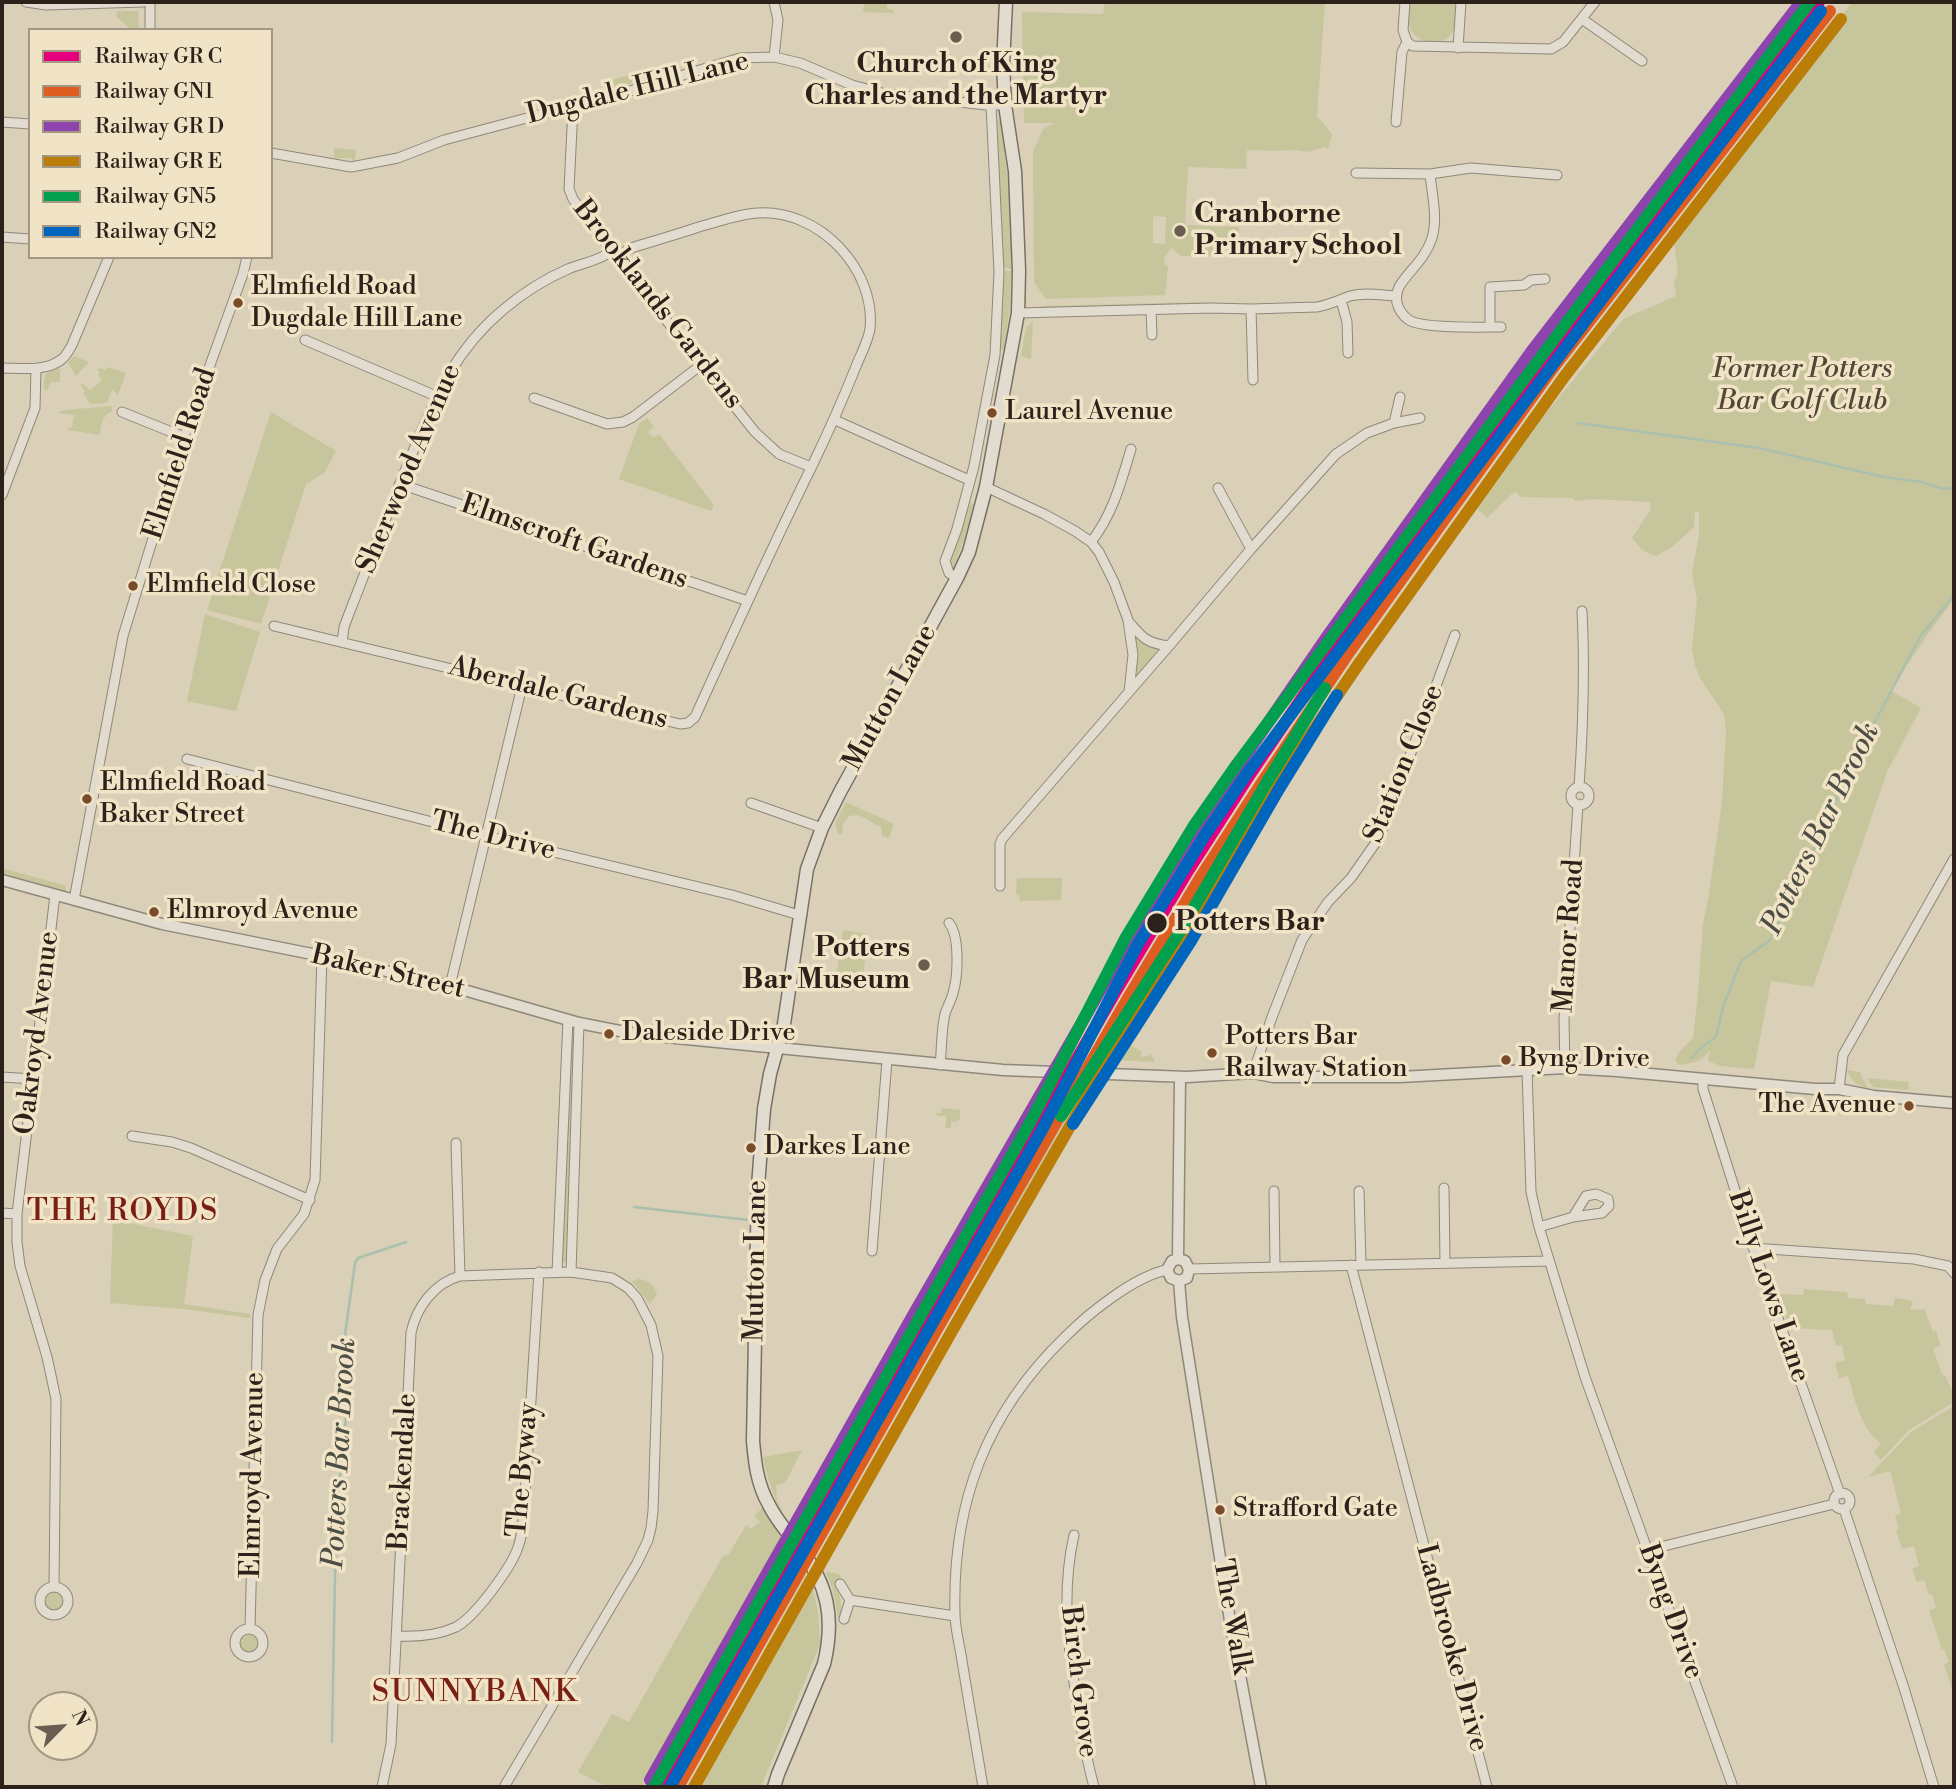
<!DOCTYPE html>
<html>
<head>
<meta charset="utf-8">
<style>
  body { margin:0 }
  #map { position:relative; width:1956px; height:1789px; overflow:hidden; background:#dacfb7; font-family:"Libre Bodoni",serif }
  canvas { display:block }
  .frame { position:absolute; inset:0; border:4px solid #2d211b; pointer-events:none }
  .legend { position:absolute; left:28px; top:28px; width:245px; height:231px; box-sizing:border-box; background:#f1e4c6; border:2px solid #a39682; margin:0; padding:9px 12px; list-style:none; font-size:21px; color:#2d211b }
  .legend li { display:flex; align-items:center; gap:14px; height:35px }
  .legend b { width:35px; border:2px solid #a39682 }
  .north { position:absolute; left:28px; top:1691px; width:70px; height:70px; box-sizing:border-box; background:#f1e4c6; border:2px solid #a39682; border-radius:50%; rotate:65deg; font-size:19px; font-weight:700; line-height:28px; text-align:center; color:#2d211b }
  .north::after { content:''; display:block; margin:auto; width:24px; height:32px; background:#6a5e52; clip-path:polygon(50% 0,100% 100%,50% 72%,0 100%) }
</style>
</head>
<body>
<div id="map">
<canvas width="1956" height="1789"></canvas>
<div class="frame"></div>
<ul class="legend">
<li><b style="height:9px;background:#e5007d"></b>Railway GR C</li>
<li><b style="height:9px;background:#de5e21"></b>Railway GN1</li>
<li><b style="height:9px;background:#8e44ad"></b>Railway GR D</li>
<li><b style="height:9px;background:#ba7e08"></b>Railway GR E</li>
<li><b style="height:9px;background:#029f4e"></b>Railway GN5</li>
<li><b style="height:9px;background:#0065bd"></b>Railway GN2</li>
</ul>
<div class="north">N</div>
</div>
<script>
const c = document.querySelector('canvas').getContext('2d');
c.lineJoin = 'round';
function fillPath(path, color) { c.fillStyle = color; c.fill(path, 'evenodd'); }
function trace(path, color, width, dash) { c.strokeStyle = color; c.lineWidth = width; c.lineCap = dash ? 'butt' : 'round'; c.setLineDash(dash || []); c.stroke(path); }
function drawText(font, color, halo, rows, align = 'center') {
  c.font = font + ' "Libre Bodoni",serif'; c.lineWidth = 7; c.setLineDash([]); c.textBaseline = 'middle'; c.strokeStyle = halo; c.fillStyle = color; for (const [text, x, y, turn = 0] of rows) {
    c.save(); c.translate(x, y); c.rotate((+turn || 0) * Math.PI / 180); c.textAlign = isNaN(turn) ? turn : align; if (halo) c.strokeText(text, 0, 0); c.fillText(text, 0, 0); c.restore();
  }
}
const green = new Path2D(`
  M864,2h23v7l7,1v3l-31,-1z
  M1105,2h220l-8,114 15,18 -4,15 -3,-2 -17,5 -12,-2 -22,1 -27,-1 -1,19 -58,-2 -3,58 54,2v14l-11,14 -47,1 -10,-8 -7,10v5l4,4 -3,28 -119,4 -12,-17 -1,-130 10,-23 12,-6h-31l-2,-111 81,2zM1153,216l13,1 -1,27 -12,-1z
  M1410,2h48c-1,8 0,21 -4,28 -9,18 -40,15 -45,-5 -2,-6 1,-17 1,-23z
  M1852,2h102v597l-26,35 -38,56 31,18 -34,64 -74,215 -42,-6 -17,88 -33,-3 -13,-5 2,-11c-7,11 -17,13 -30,15l-5,-5 4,-8 14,-14 5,-45 5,-68 6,-31 13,-91 4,-72 -2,-17 -24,-36 -5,-12 -3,-18 5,-49 -5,-25 7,-39v-23h-4l-1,15 -22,20 -16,9 -14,-6 -10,-12 19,-29 -1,-7 -57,-3 -18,2 -2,-3 -52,-1 -6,-6 -28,27 -12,-12 24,-32 -1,-2 125,-153 53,-23 -2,-15 4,-8 -4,-30 115,-156 27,-47 5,4z
  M118,11h20l1,19h-8l-15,-14z
  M631,74l2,9 -21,6 -2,-8z
  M999,119l2,3 11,96 -1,51 -9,-2 -5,-146z
  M334,148l22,2 -1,10 -2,1 -2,-3h-15l-2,2z
  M1002,271h9l-1,35 -6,43 -1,1 -4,-3z
  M1206,302l1,2 -166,4 1,-2z
  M1033,321l-2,38 -10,-3 5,-28z
  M74,356l15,6 -13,14 -8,-13z
  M107,367l19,6 -8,22 -6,-6 -5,14 -17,1 -7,-11 2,-2 -4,-6 2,-1 7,6 12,-10 -4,-5 2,-2 -3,-3 3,-2 5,2z
  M60,368v14h-9l-4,8h-3v-11l3,-6z
  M112,406v5c-10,5 -11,13 -12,24l-32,-5v-2h4l2,-13 -16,-2 7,-3z
  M271,412l65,39 -11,21 -19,12 -45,140 -54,-14z
  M647,418l7,9 -6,5 5,6 6,-4 55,71 -3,6 -92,-32 20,-55z
  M969,502l5,2c-5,22 -12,43 -21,64h-2l-2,-5 11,-27z
  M205,614l55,18 -24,79 -49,-10z
  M1136,635l10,10 13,4v2l-22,26 -2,-1 -1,-40z
  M846,802l48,22 -5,14 -7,-2 -1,-9c-12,-4 -20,-16 -33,-10l-5,7 -1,10h-4l-3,-10z
  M2,868l64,18v5l-64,-18z
  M1017,878h45l-1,22 -41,1 -1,-6h-3z
  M843,930l25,4 -5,42h-9v2l-18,-1z
  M571,1035h5l-5,102 -4,2z
  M1128,1043l14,9 -2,3 2,2 10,-2 3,7 -39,-2z
  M1847,1070l13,2 8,17c-11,-3 -17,-8 -21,-19z
  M1867,1078l42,4 -1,8 -35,-3z
  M1084,1087l10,6 -114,177 -5,4z
  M942,1108l18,2v10h-3v2h-6v6h-5v-12h-8l-3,-3h6z
  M572,1139l-5,122 -3,2 -2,-2 5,-120z
  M113,1220l80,16 -9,68 66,10v4l-67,-9 -73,-6z
  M639,1279c10,2 15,5 18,15l-7,10 -18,-23z
  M1804,1289l43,3 1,6 17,1 1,5 27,2 2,-8 18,3 -3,8 12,1 2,-2 9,24 3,-1 5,15 -8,2 9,27h3l9,20v7l-45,28 -28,30 -7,-8 7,-8c-20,-16 -26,-43 -33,-68l-9,2 -4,-15 10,-3 -3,-15 -6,1 -4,-16 -43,-2 -11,-34 25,1z
  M1954,1406v282l-2,1 -8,-25 5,-2 -5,-13 -2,1 -13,-40 7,-2 -4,-14 -3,1 -5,-15 -7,2 -5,-13 7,-3 -5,-20 -12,3 -6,-19 3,-2 -4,-12 6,-3 -11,-42 -22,6 43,-45z
  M802,1450l-17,33 -9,2 1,15 7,15c-12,-19 -16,-37 -21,-58z
  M762,1508l24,36 -145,243h-34l-29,-15 34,-58 17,8 94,-166 6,-2 17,-29 5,4 9,-7 -6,-6z
  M827,1572l12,2 3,5 -7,4c5,11 8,23 5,35h-2l-5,-28 -7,-17z
  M806,1575l4,2 8,34 2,33 -59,143h-73z
  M43 1601a10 10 0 1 1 20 0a10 10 0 1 1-20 0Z
  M239 1644a10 10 0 1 1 20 0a10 10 0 1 1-20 0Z`);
const stream = new Path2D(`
  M1578,423l181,25 125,29 37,5 23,7 10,-1
  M1692,1058l10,-11 14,-10 7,-30 18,-46 29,-21 31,-63 53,-116 66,-124 34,-42
  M634,1207l114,13
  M332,1742l4,-225 14,-141 -7,-27 12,-86 3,-5 48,-16`);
const minor = new Path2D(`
  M26,2l20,3 97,-3
  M150,2v28
  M774,2l4,18 -4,37
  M1582,19l60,42
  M1407,42l6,4 138,3 12,-7 32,-40
  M1458,48l3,-46
  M573,108l-4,81 4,10 43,58 139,175 24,22 32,13
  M2,122l28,2
  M1396,122l6,-70 5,-10 -4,-12 2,-28
  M271,153l80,14 47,-9 46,-18 113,-30 16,-2 167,-50 34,-1 26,6 52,22 34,9 100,11h19
  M1356,173l74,1 41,-6 86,7
  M1430,174c2,21 8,44 2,64 -7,22 -23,32 -33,49 -3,6 -3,10 -2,16 2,7 6,13 12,17 14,9 73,7 92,7
  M2,237l28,2
  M1341,300l6,22 1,31
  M1251,309l2,71
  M1151,310l1,25
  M1018,313l193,-5 40,1 66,-2c12,-2 22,-7 33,-11 15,-4 31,-1 46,0
  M1490,327v-40l34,-2 7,-5 14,-1
  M305,340l131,56
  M2,368c18,0 45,4 60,-9 4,-3 7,-9 10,-14l37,-88
  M534,398l73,26 16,-2 10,-5 68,-52
  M122,412l62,25
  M835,420l134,60
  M1394,423l26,-5
  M400,484l348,117
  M986,487l58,27 31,17 16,11 8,10 15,30 14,38 5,35 -4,37 -127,147 -2,5v42
  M1218,488l33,61
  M2,495l33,-87 1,-40
  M1091,542c22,-28 30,-60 40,-93
  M957,578l-8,-5 -4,-12 12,-32 17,-63 21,-111 4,-83 -8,-167
  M274,626l406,98 8,-1 7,-6c38,-84 76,-168 117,-251 16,-33 31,-67 45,-102 4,-10 11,-23 13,-35 6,-60 -51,-120 -112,-116 -19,1 -37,8 -56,13 -24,8 -48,15 -71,22l-15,9
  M342,642l2,-15 6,-16c19,-48 37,-97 57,-145 26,-62 43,-112 97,-157 19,-16 41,-30 64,-40 14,-6 31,-8 44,-18
  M1169,646l82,-97 85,-95 31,-21 27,-10 6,-26
  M1129,692l40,-46c-23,-3 -26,-8 -40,-24
  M187,759l300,77 245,59 67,20
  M1579,787c4,-58 6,-118 3,-176
  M1571 796a9 9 0 1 1 18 0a9 9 0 1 1-18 0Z
  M751,803l71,25
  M74,900l49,-264 61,-199 59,-163 4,-17
  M450,986l72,-300
  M940,1065c2,-17 1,-35 5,-51 2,-7 6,-13 8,-21 5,-16 7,-57 -4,-70
  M1565,1068l-1,-48 14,-216
  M1527,1070l4,122 8,35 46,150 148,410
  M1253,1073l19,-56 30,-77 26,-38 23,-24 28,-40 76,-203
  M2,1077l31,2
  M1703,1079v10l52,164 85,241
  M1839,1089l4,-34 111,-196
  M132,1136l40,6 19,6 119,52
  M456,1143l4,133
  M1444,1188l1,75
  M1274,1191l1,76
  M1359,1191l2,74
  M2,1213l15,1
  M1539,1227l34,-10 29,-4 7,-7 -1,-7 -12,-5 -10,2 -13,21
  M1753,1248l161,11 34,7 6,7
  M872,1251l15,-191
  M1351,1265l136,522
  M1189,1269l360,-8
  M557,1272l11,-252
  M571,1272l8,-249
  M1834 1501a8 8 0 1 1 16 0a8 8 0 1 1-16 0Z
  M1844,1509l60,179 30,99
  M1074,1535c-13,58 -6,115 4,172 4,27 9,54 16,80
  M1648,1550l186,-46
  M840,1584l10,16 105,16
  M40 1601a14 14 0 1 1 28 0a14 14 0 1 1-28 0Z
  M54,1587l2,-188 -9,-42 -27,-91 -3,-24v-28l38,-319
  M844,1619l6,-19
  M250,1629l8,-314 7,-35 12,-31 27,-35 11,-34 7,-224
  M235 1643a14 14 0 1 1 28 0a14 14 0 1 1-28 0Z
  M396,1636c19,1 43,-1 60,-9 19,-10 53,-57 61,-77 5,-12 6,-25 7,-38l15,-240
  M382,1787l9,-43 20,-411c5,-25 23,-50 49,-57l111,-4 41,6 16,10 9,10 14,27 7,31 -5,155 -2,17 -3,12 -11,23 -133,224
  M983,1787c-7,-42 -14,-84 -21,-126 -2,-15 -7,-32 -7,-47 -3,-111 31,-201 111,-278 23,-23 69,-60 101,-66`);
const tertiary = new Path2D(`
  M2,880l160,44 160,32 128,30 129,37 56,11 368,36 184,7 66,-4 20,4h127l165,-9 52,3 198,18h24l35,7 80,7
  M1178,1259l2,-182
  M1178,1259l-6,2 -5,9 4,8 8,3
  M1178,1259l7,2 4,8 -2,9 -8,3
  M1179,1281l3,36 49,310 30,160`);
const secondary = new Path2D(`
  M774,1787l4,-13 46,-110c11,-46 4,-80 -25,-117 -11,-14 -23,-27 -31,-44 -11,-20 -13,-40 -15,-62l5,-255 6,-77 6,-35 14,-50 23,-155 15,-41 18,-36 117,-214 12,-26 17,-65 32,-174 1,-42 -4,-100 -10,-66 -2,-40 3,-63`);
const rail1 = new Path2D(`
  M662,1787l266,-470 188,-326 72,-120 59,-92 90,-133 205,-286 277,-358`);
const rail2 = new Path2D(`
  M678,1787l262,-463 188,-326 72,-120 59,-91 89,-133 205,-286 277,-357`);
const rail3 = new Path2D(`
  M650,1780l266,-470 188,-326 72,-120 59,-93 91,-133 205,-286 270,-350`);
const rail4 = new Path2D(`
  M694,1787l258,-456 188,-326 72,-119 58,-92 90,-132 204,-285 277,-358`);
const rail5 = new Path2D(`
  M1061,1116l118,-183 88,-151 58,-94
  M654,1787l377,-666 95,-184 67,-110 44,-63 357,-478 216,-284`);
const rail6 = new Path2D(`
  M1073,1124l118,-183 88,-152 58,-94
  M670,1787l373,-659 95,-184 67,-109 43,-63 357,-477 216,-284`);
const markers = [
  [956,37,7,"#6a5e52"],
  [1180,231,7,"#6a5e52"],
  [238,303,6,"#7a4b2a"],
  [992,413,6,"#7a4b2a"],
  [133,586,6,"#7a4b2a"],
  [87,799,6,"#7a4b2a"],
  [154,912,6,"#7a4b2a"],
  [1157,923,11,"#2d211b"],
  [924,965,7,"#6a5e52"],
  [609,1034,6,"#7a4b2a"],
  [1212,1053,6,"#7a4b2a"],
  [1506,1060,6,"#7a4b2a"],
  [1909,1106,6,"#7a4b2a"],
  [751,1148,6,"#7a4b2a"],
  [1220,1510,6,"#7a4b2a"]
];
const busNames = [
  ["Elmfield Road",251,288],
  ["Dugdale Hill Lane",251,320],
  ["Laurel Avenue",1005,413],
  ["Elmfield Close",146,586],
  ["Elmfield Road",100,784],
  ["Baker Street",100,816],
  ["Elmroyd Avenue",167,912],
  ["Daleside Drive",622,1034],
  ["Potters Bar",1225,1038],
  ["Railway Station",1225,1070],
  ["Byng Drive",1519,1060],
  ["The Avenue",1896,1106,"right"],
  ["Darkes Lane",764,1148],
  ["Strafford Gate",1233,1510]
];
const poiNames = [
  ["Church of King",956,65],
  ["Charles and the Martyr",956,97],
  ["Cranborne",1194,215,"left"],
  ["Primary School",1194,247,"left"],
  ["Potters",910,949,"right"],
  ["Bar Museum",910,981,"right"]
];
const streetNames = [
  ["Dugdale Hill Lane",638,89,-14],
  ["Brooklands Gardens",657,305,52],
  ["Elmfield Road",181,454,-72],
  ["Sherwood Avenue",410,469,-67],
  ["Elmscroft Gardens",574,543,19],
  ["Aberdale Gardens",558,694,14],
  ["Mutton Lane",891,698,-61],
  ["Station Close",1405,764,-68],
  ["The Drive",493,837,14],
  ["Manor Road",1570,936,-86],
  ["Baker Street",388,973,13],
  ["Oakroyd Avenue",38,1033,-83],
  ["Mutton Lane",757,1261,-89],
  ["Billy Lows Lane",1768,1287,71],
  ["The Byway",524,1470,-85],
  ["Brackendale",404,1472,-87],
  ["Elmroyd Avenue",254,1475,-89],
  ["Byng Drive",1670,1612,70],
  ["The Walk",1231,1617,80],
  ["Ladbrooke Drive",1451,1648,75],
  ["Birch Grove",1078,1682,83]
];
const parkNames = [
  ["Former Potters",1802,370],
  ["Bar Golf Club",1802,402]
];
const stopNames = [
  ["Potters Bar",1175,923]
];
const waterNames = [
  ["Potters Bar Brook",1822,829,-64],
  ["Potters Bar Brook",341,1453,-87]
];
const neighbourhoodNames = [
  ["THE ROYDS",123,1213],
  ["SUNNYBANK",475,1694]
];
fillPath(green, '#c7c59c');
trace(stream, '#abbfae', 2.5);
trace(minor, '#8f887a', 11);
trace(tertiary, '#8f887a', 13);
trace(secondary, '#787064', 15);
trace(minor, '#e2dcd0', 9);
trace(tertiary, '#e2dcd0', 10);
trace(secondary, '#e2dcd0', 12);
trace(rail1, '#e5007d', 12);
trace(rail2, '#de5e21', 12);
trace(rail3, '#8e44ad', 12);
trace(rail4, '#ba7e08', 12);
trace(rail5, '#029f4e', 12);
trace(rail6, '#0065bd', 12);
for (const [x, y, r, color] of markers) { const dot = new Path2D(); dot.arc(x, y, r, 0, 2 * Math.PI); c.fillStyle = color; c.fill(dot); trace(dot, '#f1e4c6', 2.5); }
drawText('26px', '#2d211b', '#f1e4c6', busNames, 'left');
drawText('bold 28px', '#2d211b', '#f1e4c6', poiNames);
drawText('28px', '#2d211b', '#f1e4c6', streetNames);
drawText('italic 28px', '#504836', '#f1e4c6', parkNames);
drawText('bold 28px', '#2d211b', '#f1e4c6', stopNames, 'left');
drawText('italic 30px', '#4d4e46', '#f1e4c6', waterNames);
c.letterSpacing = '2px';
drawText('30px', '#7a1f14', '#f1e4c6', neighbourhoodNames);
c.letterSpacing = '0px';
</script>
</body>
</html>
